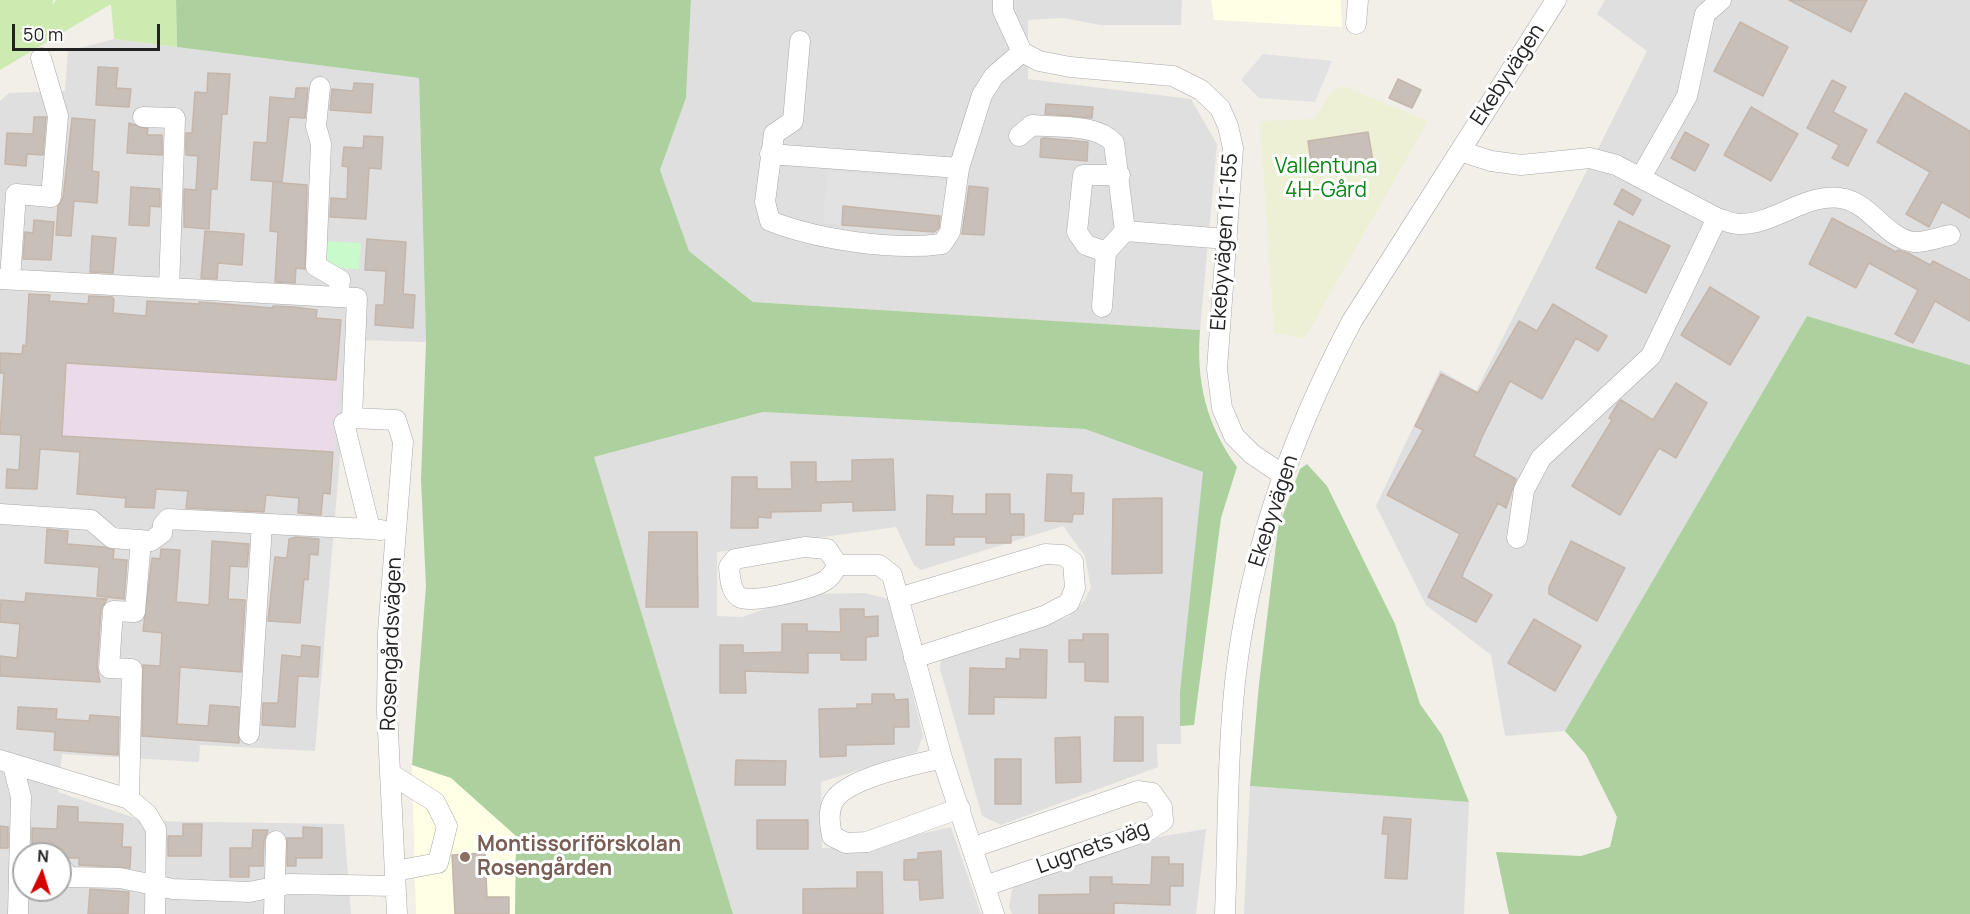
<!DOCTYPE html>
<html>
<head>
<meta charset="utf-8">
<style>
  body { margin:0 }
  #map { position:relative; width:1970px; height:914px; overflow:hidden; background:#f2efe9; font-family:Manrope,sans-serif }
  canvas { display:block }
  .north { position:absolute; left:12px; top:842px; width:60px; height:60px; box-sizing:border-box; background:#fff; border:2px solid #a7a7a7; border-radius:50%; rotate:4deg; font-size:16px; font-weight:700; line-height:24px; text-align:center; color:#222 }
  .north::after { content:''; display:block; margin:auto; width:21px; height:27px; background:#d40000; clip-path:polygon(50% 0,100% 100%,50% 72%,0 100%) }
  .scale { position:absolute; left:12px; top:24px; width:148px; height:27px; box-sizing:border-box; border:3px solid #222; border-top:0; padding-left:8px; font-size:18px; line-height:21px; white-space:nowrap; color:#222; -webkit-text-stroke:4px #fff; paint-order:stroke }
</style>
</head>
<body>
<div id="map">
<canvas width="1970" height="914"></canvas>
<div class="north">N</div>
<div class="scale">50 m</div>
</div>
<script>
const c = document.querySelector('canvas').getContext('2d');
c.lineJoin = 'round';
function fillPath(path, color) { c.fillStyle = color; c.fill(path, 'evenodd'); }
function trace(path, color, width, dash) { c.strokeStyle = color; c.lineWidth = width; c.lineCap = dash ? 'butt' : 'round'; c.setLineDash(dash || []); c.stroke(path); }
function drawText(font, color, halo, rows, align = 'center') {
  c.font = font + ' Manrope,sans-serif'; c.lineWidth = 6; c.setLineDash([]); c.textBaseline = 'middle'; c.strokeStyle = halo; c.fillStyle = color; for (const [text, x, y, turn = 0] of rows) {
    c.save(); c.translate(x, y); c.rotate((+turn || 0) * Math.PI / 180); c.textAlign = isNaN(turn) ? turn : align; if (halo) c.strokeText(text, 0, 0); c.fillText(text, 0, 0); c.restore();
  }
}
const residential = new Path2D(`
  M691,0h491l-1,25h-81l-36,-7 -36,2v59l163,20 26,45 -17,186 -447,-28 -64,-51 -29,-81 26,-72z
  M1605,0h365v365l-163,-49 -242,415 -60,5 -14,-81 -65,-50 -50,-99 64,-136 36,21 171,-340 -50,-37z
  M114,39l305,39 7,264 -76,-2 -35,411 -115,-6 -1,17 -137,-8 -4,38 86,29 200,3 7,90h-351v-813l9,-8 56,-2 3,-40zM24,854h36v36h-36z
  M763,412l322,17 119,43 -24,219 1,53h-24l1,23 -157,58 -19,-9 -42,-147 1,-10 127,-42 16,-16 7,-13 -6,-32 -22,-30 -142,44 -7,-5 -18,-38 -179,25v64l25,1 65,-23 58,-1 24,6 34,136 -6,17 -96,30 1,66 46,-2 83,-19 30,87h-248l-140,-457z
  M1250,786l219,16 -5,112h-220z
  M1206,829l-10,85h-184l-3,-7 4,-23 151,-48z`);
const industrial = new Path2D(`
  M50,348l290,18 -6,101 -290,-17z`);
const education = new Path2D(`
  M1211,0h130l1,27 -128,-7z
  M412,765l39,13 65,58 -1,78h-99z`);
const farmland = new Path2D(`
  M1343,86l85,35 -123,217 -31,-5 -14,-212 54,-2 17,-27z`);
const grass = new Path2D(`
  M0,0h53l-1,5 4,-5h120l1,47 -63,-8 -3,-35 -111,66z`);
const forest = new Path2D(`
  M176,0h515l-5,98 -26,72 29,81 64,51 447,28c-4,52 6,94 37,137l-16,51 -27,207 -14,1v-35l23,-219 -118,-43 -322,-17 -169,45 139,457h-218l1,-78 -65,-58 -39,-13 14,-179 -5,-106 5,-138 -7,-264 -242,-31z
  M1807,316l163,49v549h-461l-13,-62 85,4 29,-9 7,-30 -31,-62 -21,-24z
  M1307,464l20,22 68,138 25,80 22,31 27,67 -219,-16 9,-102 19,-156 22,-59z`);
const park = new Path2D(`
  M324,241l37,2 -2,26 -18,-1 -18,-8z`);
const parking = new Path2D(`
  M1263,54l69,7 -17,41 -56,-4 -18,-18z
  M827,171l124,10 -3,36 -105,-11 -1,19 -19,-2z`);
const building = new Path2D(`
  M1789,0h78l-16,32z
  M1740,22l48,25 -25,49 -49,-25z
  M98,67l20,1 -2,20 15,1 -2,18 -33,-2z
  M208,73l22,1 -3,40h-5l-5,75h-6l-2,40 -25,-2v-38l12,1 2,-34 -12,-1v-22h6l3,-41 12,1z
  M1398,79l23,11 -9,18 -23,-10z
  M1832,80l14,7 -13,25 34,18 -19,36 -16,-8 7,-13 -32,-17z
  M354,83l19,1 -2,29 -41,-3 2,-21 21,2z
  M296,88h12l-3,30 -16,-1 -7,65 -31,-2 3,-38 13,1 3,-46 25,2z
  M1905,93l65,38v87l-28,-16 -13,25 -23,-13 24,-42 -53,-30z
  M1046,104l47,3 -1,11 -47,-4z
  M1751,107l47,27 -27,47 -47,-26z
  M34,117h12l-3,38 -16,-1 -1,12 -21,-2 2,-31 26,1z
  M72,118l23,2 -3,51 7,1 -2,31 -23,-2 -3,35 -15,-1 2,-29 5,-8z
  M129,123l19,6 -1,6h15v20l-35,-2z
  M1368,132l5,29 -61,9 -4,-29z
  M1685,132l24,13 -14,26 -24,-13z
  M364,136l19,1 -2,32 -12,-1 -3,51 -36,-2 1,-19 16,1 1,-32 -6,-1 2,-19 19,1z
  M1044,138l44,4 -1,19 -47,-4 1,-18z
  M273,182l34,3 -2,84 -9,-1 -1,15 -20,-1 3,-50 -8,-1z
  M969,186l19,2 -4,47 -22,-1z
  M131,187l29,2v18l-10,-1 -1,20 -20,-1z
  M1622,189l19,11 -8,15 -19,-11z
  M843,206l97,10 -1,12 -5,4 -92,-7z
  M1832,218l64,34 2,-2 10,3 22,12 3,-4 37,19v41l-35,-20 -22,42 -18,-9 23,-44 -49,-27 -13,25 -47,-24z
  M34,220l20,2 -3,38 -28,-1 2,-27 8,1z
  M1619,221l51,25 -24,47 -50,-25z
  M205,231l39,3 -2,31 -24,-2 -1,16 -16,-1z
  M92,236l24,2 -3,35 -23,-1z
  M367,239l39,3 -3,52 12,1 -2,33 -38,-3 1,-20h8l2,-34 -21,-1z
  M1710,287l49,30 -29,48 -49,-30z
  M29,294l21,1 -1,6 39,3 1,-8 23,1 2,3 -1,13 33,3 1,-15 52,3v-2l74,6v-2l21,1 23,3 -1,8 25,2 -5,60 -270,-17 -4,73 271,16 -3,42 -7,-1 -2,22 -23,-2 1,-15 -33,-3 -2,17 -78,-4 2,-17 -32,-2 -2,19 -29,-1 1,-9 -49,-4 3,-42 -40,-3 -3,40 -31,-1 1,-19 12,1 2,-35 -21,-1 4,-61h-4v-20l22,1 1,-9 3,1z
  M1553,304l54,32 -9,15 -22,-13 -34,61 -32,-18 -28,56 -8,19 42,23 -10,29 -8,-5 -34,68 -2,6 30,18 -16,27 -48,-25 32,-63 -73,-39 36,-65 -8,-4 26,-52 37,19 41,-72 18,10z
  M1676,383l31,20 -31,55 -17,-10 -39,67 -48,-29 40,-66 -3,-2 9,-15 3,-3 32,20z
  M893,459l2,51 -42,1v-9l-32,1v8l-50,1v6l-13,-1v11h-27l1,-51h25v12h35l-1,-27h25v20l36,-1v-21z
  M1047,474l25,1 -1,18h13l-1,21h-10l-1,8 -27,-1z
  M986,494h24v20h14v21h-13v8h-25v-6h-32v8h-28l1,-50 26,1 -1,18h34z
  M1162,498v75l-50,1 1,-75z
  M47,529l21,2 -1,13 37,3 10,3 -1,9 14,1 -3,39 -27,-3 2,-29 -54,-4z
  M649,532h48l1,75h-52z
  M296,537l23,2 -1,16 -8,-1 -2,26 -4,-1 -4,44 -32,-2 7,-64 12,1 2,-19z
  M212,541l37,3 -2,23 -17,-1 -2,33 17,1 -4,72 -61,-5 -3,57 31,2 2,-21 29,2v36l-97,-7 1,-71 17,1 2,-33 -19,-2 9,-73 8,1 1,-10 19,1 -4,52 33,3z
  M1571,541l54,27 -28,53 -48,-27v-7z
  M26,593l81,6 -6,11 -4,57 3,15 -100,-6v-20l17,2 3,-34 -20,-2 1,-22 24,2z
  M840,609h24v8l14,-1v20l-12,1v23h-25v-7h-33v20l-63,-2 1,22h-26v-48h23v8l39,-1v-28h25v7l34,1z
  M1534,619l47,27 -26,45 -47,-28z
  M1083,634h25v48l-23,-1v-19h-16v-22h14z
  M302,645l18,2 -2,30 -20,-1 -3,51 -33,-2 1,-22h15l4,-48 19,2z
  M1020,649l27,1 -1,48 -52,-1v17h-25l1,-46 36,1v-11l14,1z
  M872,694h22l1,6 13,-1 1,28h-15v17l-48,1v11l-26,1 -1,-48 38,-1v-4h15z
  M18,707l39,2 -1,10 33,2 1,-6 29,2 -1,38 -64,-5 1,-18 -38,-3z
  M1115,717h28v44h-29z
  M1080,737l1,45 -25,1 -1,-45z
  M995,759h26v45h-26z
  M736,760l50,1 -1,24h-50z
  M58,806l20,1v15l45,2 -1,23h9l-1,21 -51,-3v-7h-10l-9,-5 -10,1v-4l-18,-1v-21l25,1z
  M1384,817l27,2 -4,60 -22,-1 3,-44h-6z
  M757,820h51v29h-51z
  M183,824h19l-1,32h-33v-20h15z
  M0,826l8,1v21h-8z
  M303,827l19,1v30h-26v8h-9v-28h16z
  M253,830h15l-4,11 -1,25h-14v11h-19v-29h22z
  M941,851l2,47 -23,2 -1,-20h-15v-20l14,-1v-6z
  M485,853l2,44h22v17h-54l-3,-59z
  M1152,857h17v7h14v22h-13v19l-56,-2v11h-75v-19l51,-1v-17h22v7l39,1z
  M857,872h25l1,42h-80v-25l54,-1z
  M90,889l39,3 -1,22h-40z`);
const minor = new Path2D(`
  M1003,0v11l19,41 17,9 31,6 103,9 28,14 19,18 8,18 5,22 -16,221 5,39 12,28 18,18 31,21
  M1356,24l2,-24
  M800,41l-7,80 -19,13 -9,68 5,19c46,18 122,30 172,23l8,-12 9,-64 23,-73 12,-19 28,-24
  M320,87l-4,39 5,18 -5,122 24,14 -2,17
  M143,117l32,1 -6,170
  M1019,136l13,-11c25,3 64,-2 82,18l11,88 -19,21 -4,55
  M1460,151l31,10 30,4 69,-7 26,7 101,53 -66,138 -110,102 -17,32 -7,48
  M770,154l189,14
  M1641,177l46,-81 18,-82 16,-14
  M1717,218c7,2 15,6 22,6 36,1 69,-34 106,-25 26,6 42,40 69,43 11,1 26,-5 36,-7
  M1125,231l102,8
  M1106,252l-20,-7 -9,-13 6,-57h37
  M0,279l357,19 -5,120 44,2 7,22 -15,190 -1,79 10,203
  M10,279l6,-85 35,3 7,-81 -17,-58
  M344,423l26,106 11,1
  M0,514l91,6 21,18 39,3 11,-8 1,-8 5,-6 202,10
  M805,547l22,2 11,16c-3,5 -7,12 -12,15 -11,8 -76,25 -87,17 -9,-7 -9,-20 -10,-30l6,-8z
  M838,565h41l13,10 50,183 52,156
  M898,598l147,-44 18,1 10,7 2,26 -6,15 -25,13 -130,42
  M249,734l13,-210
  M942,758c-26,7 -100,20 -110,46 -4,10 -2,21 0,32l14,7 21,-1 93,-34
  M0,760l129,39 18,15 9,15 -1,85
  M13,765l8,32 -3,117
  M391,774l44,28 12,24 -9,37 -43,8
  M129,799l3,-130 -23,-1 4,-57 22,1 6,-72
  M974,847l164,-56 14,2 10,14 1,14 -14,9 -164,56
  M60,865l8,12 52,1 53,11 76,3 40,-8 106,2
  M274,914l2,-73
  M1225,914c3,-77 2,-155 10,-232 14,-127 57,-248 117,-361l204,-321`);
const markers = [
  [465,857,6,"#8d6e63"]
];
const streetNames = [
  ["Ekebyvägen",1508,75,-57],
  ["Ekebyvägen 11-155",1225,242,-86],
  ["Ekebyvägen",1274,511,-72],
  ["Rosengårdsvägen",392,644,-88],
  ["Lugnets väg",1093,848,-20]
];
const parkNames = [
  ["Vallentuna",1326,167],
  ["4H-Gård",1326,191]
];
const educationNames = [
  ["Montissoriförskolan",477,845],
  ["Rosengården",477,869]
];
fillPath(residential, '#e0dfdf');
fillPath(industrial, '#ebdbe8');
fillPath(education, '#ffffe5');
fillPath(farmland, '#eef0d5');
fillPath(grass, '#cdebb0');
fillPath(forest, '#add19e');
fillPath(park, '#c8facc');
fillPath(parking, '#e2e2e2');
fillPath(building, '#c7bfb8');
trace(building, '#c4b6ab', 1.5);
trace(minor, '#a9a9a9', 21);
trace(minor, '#fff', 20);
for (const [x, y, r, color] of markers) { const dot = new Path2D(); dot.arc(x, y, r, 0, 2 * Math.PI); c.fillStyle = color; c.fill(dot); trace(dot, '#fff', 2); }
drawText('21px', '#222', '#fff', streetNames);
drawText('21px', '#0c8416', '#fff', parkNames);
drawText('bold 21px', '#785e54', '#fff', educationNames, 'left');
</script>
</body>
</html>
